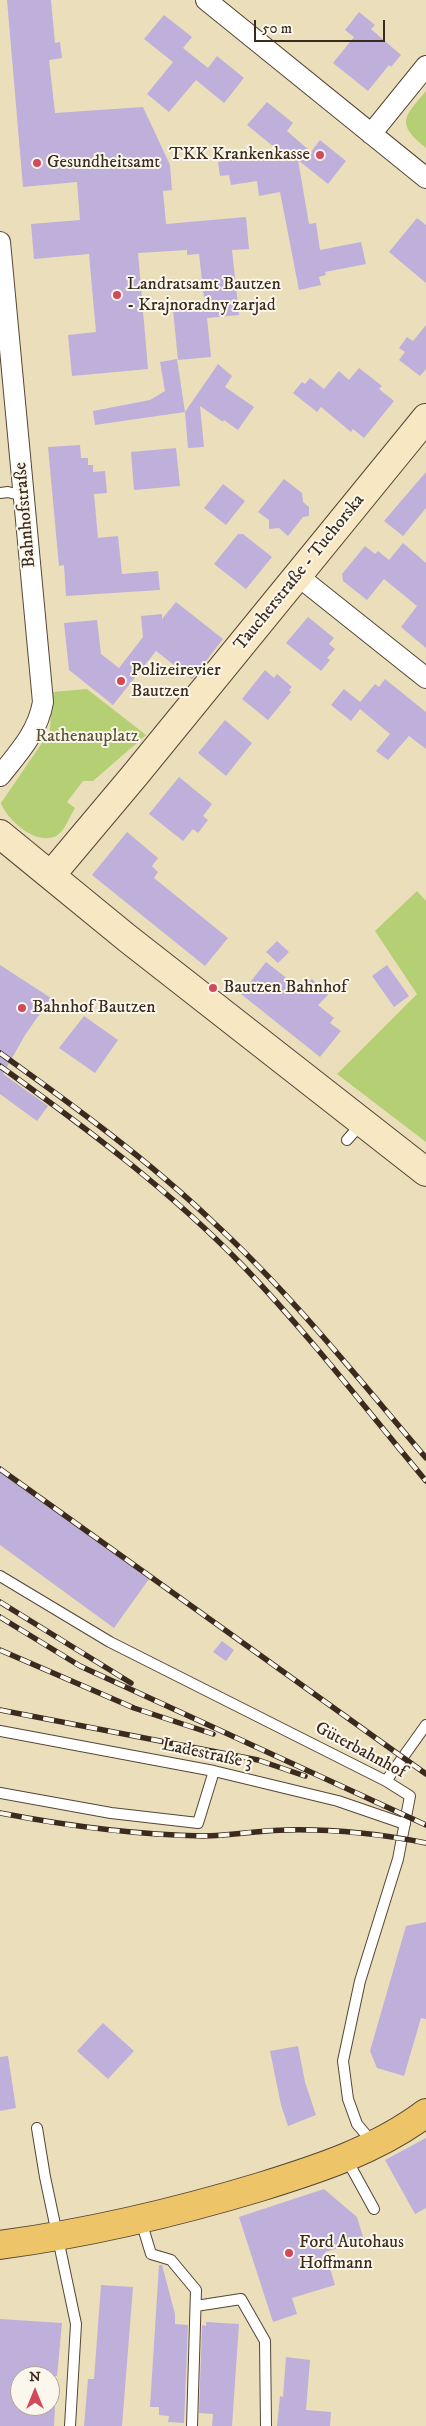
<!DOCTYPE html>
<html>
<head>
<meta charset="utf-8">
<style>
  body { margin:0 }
  #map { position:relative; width:426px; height:2426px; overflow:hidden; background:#ebdebb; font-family:"IM FELL DW Pica",serif }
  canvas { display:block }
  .north { position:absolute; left:10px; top:2366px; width:50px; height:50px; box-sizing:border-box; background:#fbf7ec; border:1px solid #aea59a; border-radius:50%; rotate:0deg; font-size:14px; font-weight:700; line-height:20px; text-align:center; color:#3b2a1e }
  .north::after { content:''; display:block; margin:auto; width:18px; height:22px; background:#d1495b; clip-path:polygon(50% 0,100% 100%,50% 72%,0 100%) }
  .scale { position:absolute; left:254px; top:20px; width:131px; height:22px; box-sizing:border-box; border:2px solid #3b2a1e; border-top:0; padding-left:6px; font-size:15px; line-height:18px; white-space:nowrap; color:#3b2a1e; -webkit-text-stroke:4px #fbf7ec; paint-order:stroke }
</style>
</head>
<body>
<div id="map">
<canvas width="426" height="2426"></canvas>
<div class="north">N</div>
<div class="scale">50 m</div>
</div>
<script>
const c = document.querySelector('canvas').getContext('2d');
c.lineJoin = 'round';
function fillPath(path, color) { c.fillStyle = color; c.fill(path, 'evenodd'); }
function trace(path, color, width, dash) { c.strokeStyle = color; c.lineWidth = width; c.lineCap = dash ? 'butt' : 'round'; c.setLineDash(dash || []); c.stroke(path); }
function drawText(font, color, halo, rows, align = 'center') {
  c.font = font + ' "IM FELL DW Pica",serif'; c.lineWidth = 4; c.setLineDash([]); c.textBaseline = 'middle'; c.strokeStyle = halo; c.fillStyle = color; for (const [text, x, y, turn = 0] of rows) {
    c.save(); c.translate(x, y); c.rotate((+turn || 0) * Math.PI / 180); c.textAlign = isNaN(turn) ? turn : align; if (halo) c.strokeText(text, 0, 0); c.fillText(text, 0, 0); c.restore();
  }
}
const green = new Path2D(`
  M426,91v57c-31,-25 -22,-31 0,-57z
  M87,689l59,46 -53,46h-10l-16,21 8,6c-5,8 -10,21 -16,26 -19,15 -52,-13 -58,-31l49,-72 2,-39z
  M417,891l9,10v241l-89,-68 80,-80 -42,-63z`);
const building = new Path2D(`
  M7,0h44l4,43 5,-1 2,16 -13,2 6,53 88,-6 27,58 2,25 -9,1 3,33 80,-7 3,32 -17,1 7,65 -32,3 4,39 -33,3 -5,-50 32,-3 -6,-53 -12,1v-5l-49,3 10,116 -76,7 -4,-41 28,-3 -7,-78 -55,5 -3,-35 49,-4 -3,-38 -54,5z
  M359,12l16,13 -4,4 30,26 -10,12 -2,-2 -21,26 -35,-28 21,-26 -9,-7z
  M164,15l28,22 -9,11 25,20 9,-12 27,22 -20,25 -28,-23 -27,32 -22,-18 26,-32 -29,-23z
  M267,102l26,21 -6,8 24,21 9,-12 26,21 -18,23 -30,-24 11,64 7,-1 4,27 41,-8 5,22 -41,8 1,3 -7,2 2,8 -22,5 -19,-98 -21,4 -2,-15 -26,4 -2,-10 -9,1 -2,-14 62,-10 -33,-27z
  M417,218l9,7v58l-37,-31z
  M426,325v44l-6,7 -21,-16 6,-8 -6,-4 8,-11 6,4z
  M177,359l8,53 -90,13 -2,-14 57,-11 15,-9 -5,-29z
  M218,364l14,12 -7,11 29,20 -16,23 -14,-10 -1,2 -23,-16 4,41 -16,1 -3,-36z
  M359,368l23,18 -3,3 15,12 -30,37 -11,-9 -2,3 -30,-25 -4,5 -24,-19 9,-11 3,2 5,-6 14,11 15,-18 10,9z
  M80,445l1,13h7v7h5v7l12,-1 2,22 -13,1 4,44 20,-2 4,38 36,-3 2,19 -94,6 -2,-31 -5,1 -11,-119z
  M176,448l4,38 -46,4 -3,-38z
  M426,472v36l-23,28 -19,-15z
  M284,479l18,14 1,9 6,5v9l-6,1 -15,19 -9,-8 -10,1v-9l-11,-8z
  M223,484l22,17 -19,24 -22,-17z
  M238,534h5l29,23 -26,32 -32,-25z
  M403,543l23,20v85l-25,-21 16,-21 -33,-27 -17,21 -24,-19 -1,-7 23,-28 10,8 3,-3 11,9z
  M176,602l47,37 -31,40 -36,-28 -43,54 -44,-35 -5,-47 33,-3 4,34 18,14 24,-31 -2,-21 21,-2v5z
  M308,617l26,21 -5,6 6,5 -8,9 3,2 -9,11 -35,-28z
  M265,670l9,8 3,-4 15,13 -3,3 2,2 -23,28 -26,-21z
  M385,679l41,33v37l-17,-13 -21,24 -12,-9 14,-17 -30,-25 -9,12 -20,-16 13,-16 16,13 15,-18 4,3z
  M225,720l27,23 -26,33 -28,-23z
  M179,777l33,27 -9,12 5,4 -10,13 -5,-4 -10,12 -34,-27z
  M127,832l31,26 -6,8 6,6 -4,6 74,60 -23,28 -113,-91z
  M277,941l12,11 -11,11 -12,-11z
  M266,962l36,28 10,-11 16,16 -10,10 16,13 -4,5 11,8 -21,26 -79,-63z
  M0,965l51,33 -26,37 -22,39 45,32 -11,15 -37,-27z
  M387,965l22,31 -15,11 -22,-31z
  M84,1016l34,24 -23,33 -36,-25z
  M0,1472l149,107 -35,49 -114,-83z
  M222,1641l12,9 -8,11 -13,-9z
  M426,1922v97l-5,-1 -17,58 -27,-8 -7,-17 36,-125z
  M103,2023l31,28 -26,28 -31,-28z
  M298,2046l7,36 11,33 -28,11 -7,-21 -11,-54z
  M8,2056l8,52 -16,3v-54z
  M426,2138v70l-11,6 -30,-54z
  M324,2189l33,28 7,23 -39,12 10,33 -43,13 5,16 -24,8 -34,-105z
  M159,2265h3l13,49v10l13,1 -4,98 -16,-1 1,-6 -10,-1v-8h-9z
  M101,2285l32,2 -11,139h-38l4,-47h6z
  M0,2319l62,4 -5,53h-37v30h35l-1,20h-54z
  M206,2322l33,2 -7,102h-20l1,-12 -14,-1 3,-88 4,1z
  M286,2357l24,3 -4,50 25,2 -1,14h-53l3,-30 3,1z`);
const lane = new Path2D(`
  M0,493l8,-1 15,4
  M347,1140l14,-16
  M0,1576l110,66 276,139 24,15 -12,63 -38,122 -17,80 5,38 9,25 16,19
  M0,1731l214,40 124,30 67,23
  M386,1781l40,-56
  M0,1793l111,20 87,10 16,-52
  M37,2128l8,49 31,147 -6,102
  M346,2158l28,51
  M141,2221l10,33 20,6 25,30 -4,136
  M196,2306l45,-7 24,42 1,85`);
const street = new Path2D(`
  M206,0l220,178
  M371,134l55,-68
  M0,242l43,460c-5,30 -24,50 -43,74
  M298,576l128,102`);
const secondary = new Path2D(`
  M0,834l127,104 299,234
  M51,875l84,-100 291,-357`);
const primary = new Path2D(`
  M0,2245c88,-12 174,-32 260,-58 58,-18 117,-37 166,-74`);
const rail = new Path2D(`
  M0,1053c74,53 147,106 213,169 78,72 144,155 213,236
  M0,1066c86,62 171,125 245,202 64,67 121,141 181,213
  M0,1469l426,305
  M0,1602l131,81
  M0,1617l80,49 346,159
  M0,1650l134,58 79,26
  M0,1710l258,50 47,16
  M0,1813c68,13 134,22 203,23 28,0 56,-6 84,-6 46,-1 93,4 139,13`);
const markers = [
  [320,155,5,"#d1495b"],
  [37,163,5,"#d1495b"],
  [117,295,5,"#d1495b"],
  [121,681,5,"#d1495b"],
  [213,988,5,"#d1495b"],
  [22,1008,5,"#d1495b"],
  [289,2253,5,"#d1495b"]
];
const poiNames = [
  ["TKK Krankenkasse",310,155,"right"],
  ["Gesundheitsamt",47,163],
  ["Landratsamt Bautzen",127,285],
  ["- Krajnoradny zarjad",127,306],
  ["Polizeirevier",131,671],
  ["Bautzen",131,692],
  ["Bautzen Bahnhof",223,988],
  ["Bahnhof Bautzen",32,1008],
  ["Ford Autohaus",299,2243],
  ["Hoffmann",299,2264]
];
const streetNames = [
  ["Bahnhofstraße",26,515,-95],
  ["Taucherstraße - Tuchorska",300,573,-51],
  ["Güterbahnhof",360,1751,28],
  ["Ladestraße 3",207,1755,12]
];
const parkNames = [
  ["Rathenauplatz",87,737]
];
fillPath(green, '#b5cf74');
fillPath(building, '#beb0db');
trace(lane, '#554536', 12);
trace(street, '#554536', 22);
trace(secondary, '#554536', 30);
trace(primary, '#554536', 30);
trace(lane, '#fff', 10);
trace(street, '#fff', 20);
trace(secondary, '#f8e7c3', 28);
trace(primary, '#eec469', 28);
trace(rail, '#3b2a1e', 5.5);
trace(rail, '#fbf7ec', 4, [11]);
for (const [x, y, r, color] of markers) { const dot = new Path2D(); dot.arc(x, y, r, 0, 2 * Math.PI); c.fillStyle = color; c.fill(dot); trace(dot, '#fbf7ec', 2); }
drawText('18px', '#3b2a1e', '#fbf7ec', poiNames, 'left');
drawText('18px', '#3b2a1e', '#fbf7ec', streetNames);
drawText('18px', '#5a5334', '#fbf7ec', parkNames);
</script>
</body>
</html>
